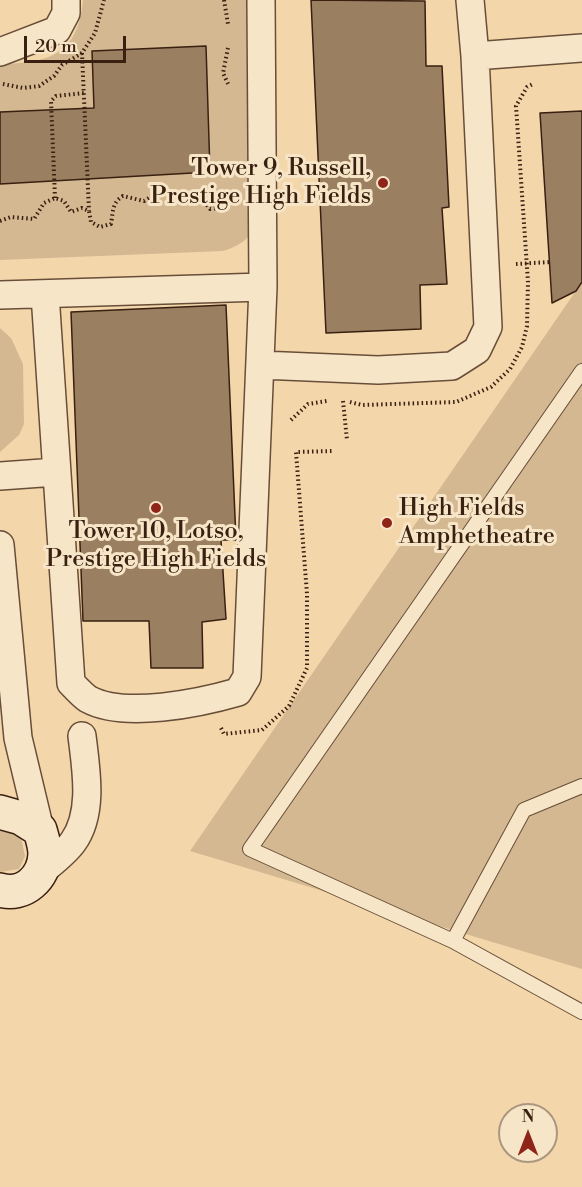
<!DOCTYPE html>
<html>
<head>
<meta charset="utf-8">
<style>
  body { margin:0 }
  #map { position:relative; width:582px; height:1187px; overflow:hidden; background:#f3d7ab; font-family:"Libre Bodoni",serif }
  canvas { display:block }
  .north { position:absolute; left:498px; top:1103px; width:60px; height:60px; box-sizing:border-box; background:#f7e5c8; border:2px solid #ab967f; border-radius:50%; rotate:0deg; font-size:16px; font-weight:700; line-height:24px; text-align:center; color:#392011 }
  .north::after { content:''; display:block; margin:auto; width:21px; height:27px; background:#8f2418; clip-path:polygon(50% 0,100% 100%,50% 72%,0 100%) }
  .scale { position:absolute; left:24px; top:36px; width:102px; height:27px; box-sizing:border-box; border:3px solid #392011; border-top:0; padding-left:8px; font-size:18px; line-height:21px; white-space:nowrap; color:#392011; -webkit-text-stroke:4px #f7e5c8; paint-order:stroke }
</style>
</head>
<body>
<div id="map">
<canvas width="582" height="1187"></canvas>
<div class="north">N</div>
<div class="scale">20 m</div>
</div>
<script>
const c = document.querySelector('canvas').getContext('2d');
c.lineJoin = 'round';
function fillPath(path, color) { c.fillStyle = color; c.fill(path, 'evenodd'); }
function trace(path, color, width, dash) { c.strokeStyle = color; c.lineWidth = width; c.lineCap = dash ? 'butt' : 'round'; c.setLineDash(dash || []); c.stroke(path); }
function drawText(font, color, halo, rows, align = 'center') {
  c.font = font + ' "Libre Bodoni",serif'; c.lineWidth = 6; c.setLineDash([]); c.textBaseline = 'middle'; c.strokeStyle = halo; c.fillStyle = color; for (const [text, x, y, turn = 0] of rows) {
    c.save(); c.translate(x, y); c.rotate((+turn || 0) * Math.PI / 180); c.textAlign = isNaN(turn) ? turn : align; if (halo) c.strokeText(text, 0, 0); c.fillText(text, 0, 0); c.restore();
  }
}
const green = new Path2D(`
  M83,0h171l6,220c-10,17 -17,25 -37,31l-223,9v-196c49,-1 78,-9 83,-64z
  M582,282v687l-392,-118z
  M0,328l11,10 12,26 1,60 -5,11 -19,17z
  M0,830h6l15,8 4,18 -6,13 -19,3z`);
const building = new Path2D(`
  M311,0l114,1 1,65h16l7,141 -7,1 5,76 -27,1 1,44 -95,4z
  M206,46l4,126 -210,12v-72l94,-4 -2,-57z
  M582,111v171l-6,9 -24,12 -12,-190z
  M226,305l10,235h-15l5,79 -24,3 1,46h-52l-2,-47h-66l-12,-309z`);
const path = new Path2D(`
  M224,0l4,24
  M228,48l-5,25 6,13
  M82,53l7,158
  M3,84l20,4 16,-2 15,-10 8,-11 20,-12 13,-20 9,-33
  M55,198l-4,-97 5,-5 28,-3
  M0,221l11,-4 23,2 10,-16 11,-5 9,3 7,11 11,-4 7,3 2,11 9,5 11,-3c2,-11 1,-22 12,-28l21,5 20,-12 20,12h20l6,8 17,-2 3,-3
  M516,264l34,-2
  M343,401l4,39
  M350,402l12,3 94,-3 35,-15 19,-18 12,-22 5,-21 1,-44 -12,-176 11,-19 6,-3
  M291,420l17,-16 19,-3
  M221,728l3,6 38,-4 27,-24 18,-38v-74l-11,-142 38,-1`);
const lane = new Path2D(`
  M582,371l-332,478 203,92 129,71
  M453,941l71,-131 58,-24`);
const street = new Path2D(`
  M470,0l5,56
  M0,52l57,-22 9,-17v-13
  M45,294l26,389c5,5 11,12 17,16 36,20 112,4 150,-7l9,-15 16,-390 -2,-287
  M0,295l263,-8
  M261,365l117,5 74,-4 25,-16 11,-23 -13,-271 107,-8
  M0,476l56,-4
  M0,545l18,193 22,92
  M42,871c11,-9 23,-18 31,-29 21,-29 13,-73 9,-106`);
const secondary = new Path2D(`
  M0,812l21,6 19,12c2,7 5,16 5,24 -1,24 -21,43 -45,36`);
const markers = [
  [383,183,6,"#8f2418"],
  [156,508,6,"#8f2418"],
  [387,523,6,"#8f2418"]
];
const poiNames = [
  ["Tower 9, Russell,",371,169],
  ["Prestige High Fields",371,197],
  ["High Fields",399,509,"left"],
  ["Amphetheatre",399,537,"left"],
  ["Tower 10, Lotso,",156,532,"center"],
  ["Prestige High Fields",156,560,"center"]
];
fillPath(green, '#d3b891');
fillPath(building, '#9a7f61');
trace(building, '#392011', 1.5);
trace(lane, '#684e38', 16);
trace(street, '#684e38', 30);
trace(secondary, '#392011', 36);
trace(path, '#392011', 4, [1.5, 3]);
trace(lane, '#f7e5c8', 14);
trace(street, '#f7e5c8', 27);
trace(secondary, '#f7e5c8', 33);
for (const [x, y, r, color] of markers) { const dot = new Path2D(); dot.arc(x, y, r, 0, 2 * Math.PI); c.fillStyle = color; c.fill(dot); trace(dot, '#f7e5c8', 2); }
drawText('24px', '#392011', '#f7e5c8', poiNames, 'right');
</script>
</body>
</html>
